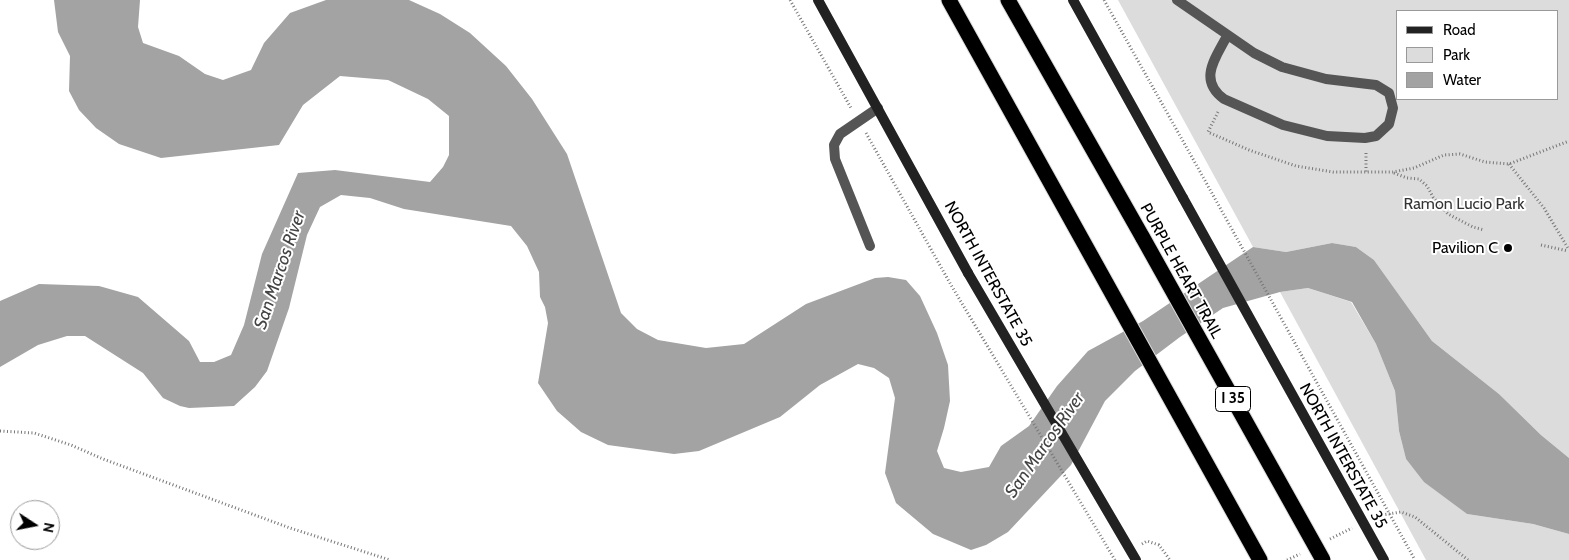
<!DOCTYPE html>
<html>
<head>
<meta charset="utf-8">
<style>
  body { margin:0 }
  #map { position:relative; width:1569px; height:560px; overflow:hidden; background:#fff; font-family:Cabin,sans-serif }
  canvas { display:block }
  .legend { position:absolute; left:1396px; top:10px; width:162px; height:90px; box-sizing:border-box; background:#fff; border:1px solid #999; margin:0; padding:6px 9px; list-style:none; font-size:15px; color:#000 }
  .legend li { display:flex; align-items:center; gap:10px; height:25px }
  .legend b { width:25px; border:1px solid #999 }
  .north { position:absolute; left:10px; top:500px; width:50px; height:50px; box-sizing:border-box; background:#fff; border:1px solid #999; border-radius:50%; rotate:101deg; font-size:14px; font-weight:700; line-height:20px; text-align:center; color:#000 }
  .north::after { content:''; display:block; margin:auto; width:18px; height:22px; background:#000; clip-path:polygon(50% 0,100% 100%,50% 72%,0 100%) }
</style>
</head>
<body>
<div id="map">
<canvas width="1569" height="560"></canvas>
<ul class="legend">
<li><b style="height:6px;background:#222"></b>Road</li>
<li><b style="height:14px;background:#dcdcdc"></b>Park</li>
<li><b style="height:14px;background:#a3a3a3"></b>Water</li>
</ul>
<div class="north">N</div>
</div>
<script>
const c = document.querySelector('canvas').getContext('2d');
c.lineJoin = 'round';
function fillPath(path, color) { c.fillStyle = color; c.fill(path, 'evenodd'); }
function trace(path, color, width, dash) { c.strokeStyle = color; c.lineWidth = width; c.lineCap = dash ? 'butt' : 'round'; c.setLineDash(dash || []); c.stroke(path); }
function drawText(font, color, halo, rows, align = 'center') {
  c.font = font + ' Cabin,sans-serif'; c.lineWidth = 4; c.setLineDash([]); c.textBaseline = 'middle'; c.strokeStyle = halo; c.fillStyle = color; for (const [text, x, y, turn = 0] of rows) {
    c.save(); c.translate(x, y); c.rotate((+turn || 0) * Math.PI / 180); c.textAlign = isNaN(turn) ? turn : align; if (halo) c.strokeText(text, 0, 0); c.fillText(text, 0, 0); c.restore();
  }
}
const green = new Path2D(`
  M1118,0h451v458l-28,-23 -42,-41 -67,-53 -58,-81 -18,-13 -24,-4 -46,9 -33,-5zM1398,11h160v88h-160z
  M1308,288l43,14 25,42 19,47 4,40 7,28 18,22 43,33 66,10 36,10v26h-143l-146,-268z`);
const water = new Path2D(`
  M54,0h86l-2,27 5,16 36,13 26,18 18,6 28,-10 13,-27 26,-30 36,-13h83l31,14 30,19 36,33 26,33 35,55 54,159 16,16 21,11 48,8 38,-4 62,-40 69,-26 13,-1 18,3 14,16 17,37 11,32 2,36 -6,27 -7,23 7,17 17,4 28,-5 12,-21 28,-20 28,-40 31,-35 55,-30 110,-74 33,5 46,-9 24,4 18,13 58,81 67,53 42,41 28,23v76l-36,-10 -66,-10 -43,-32 -18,-23 -7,-28 -4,-40 -19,-47 -24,-42 -44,-14 -28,4 -57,16 -43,29 -45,34 -30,30 -34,64 -63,67 -22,13 -15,5 -38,-16 -37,-31 -11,-30 10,-75 -6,-20 -15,-10 -16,-4 -38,21 -40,32 -81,34 -25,3 -66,-9 -27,-13 -24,-21 -19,-28 10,-60 -3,-16 -5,-10 -1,-25 -12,-26 -16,-20 -107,-17 -34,-11 -29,-3 -21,12 -13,28 -18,73 -22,63 -12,16 -21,19 -45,2 -9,-2 -17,-8 -20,-25 -58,-37h-18l-29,9 -38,22v-66l39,-17 60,2 39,11 51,44 11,21h14l17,-7 13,-30 18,-71 36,-81 37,-3 95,12 13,-15 6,-12v-39l-21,-17 -40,-19 -48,-4 -37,29 -24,40 -118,13 -42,-14 -23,-16 -17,-18 -10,-19 1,-35 -12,-24z`);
const path = new Path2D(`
  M790,0l61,108
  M1104,0l94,168
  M1218,112l-10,20 41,18 47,16 37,6h60l21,-4 30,-13 16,-1 25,8 24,2 60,-23
  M866,133l85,152 164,275
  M1366,153v19
  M1509,164l35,44 25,42
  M1394,173l13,5 12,1 8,7 6,11 15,17 25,13 11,3
  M1541,245l27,6
  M0,431l34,2 37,12 32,14 187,69 100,32
  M1375,516l26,-4 14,5 53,43
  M1330,539l22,-11
  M1142,544l5,-3 12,4 11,15
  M1287,560l13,-6`);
const service = new Path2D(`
  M1177,0l77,53 28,14 44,12 50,6 13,8 4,15 -4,16 -13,12 -11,2 -38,-2 -44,-11 -59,-26c-26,-19 -9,-40 3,-63
  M870,246l-35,-87 -1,-14 6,-11 38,-26`);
const secondary = new Path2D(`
  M818,0l150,273
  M1073,0l110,198`);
const motorway = new Path2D(`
  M949,0l311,560
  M1008,0l135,238`);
const pathBridge = new Path2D(`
  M1198,168l217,392`);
const secondaryBridge = new Path2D(`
  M1183,198l201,362
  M968,273l168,287`);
const motorwayBridge = new Path2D(`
  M1143,238l180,322`);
const markers = [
  [1508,248,5,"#000"]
];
const shields = [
  [1233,399,35]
];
const shieldNames = [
  ["I 35",1233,399]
];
const parkNames = [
  ["Ramon Lucio Park",1464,204]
];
const poiNames = [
  ["Pavilion C",1498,248]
];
const streetNames = [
  ["PURPLE HEART TRAIL",1181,271,61],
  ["NORTH INTERSTATE 35",988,274,61],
  ["NORTH INTERSTATE 35",1343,456,61]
];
const waterNames = [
  ["San Marcos River",280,270,-71],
  ["San Marcos River",1045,445,-55]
];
fillPath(green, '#dcdcdc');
fillPath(water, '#a3a3a3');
trace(motorway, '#dbdbdb', 17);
trace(path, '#777', 3, [1, 2.5]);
trace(service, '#555', 10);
trace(secondary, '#222', 10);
trace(motorway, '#000', 15);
trace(motorwayBridge, '#dbdbdb', 17, []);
trace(pathBridge, '#777', 3, [1, 2.5]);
trace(secondaryBridge, '#222', 10);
trace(motorwayBridge, '#000', 15);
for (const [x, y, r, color] of markers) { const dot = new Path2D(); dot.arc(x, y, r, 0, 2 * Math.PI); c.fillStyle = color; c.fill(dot); trace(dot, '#fff', 2); }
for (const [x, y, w] of shields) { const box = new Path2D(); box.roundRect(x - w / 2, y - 12.5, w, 25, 4); c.fillStyle = '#fff'; c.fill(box); trace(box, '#000', 1); }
drawText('bold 15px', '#000', null, shieldNames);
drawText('16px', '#333', '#fff', parkNames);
drawText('16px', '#000', '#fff', poiNames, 'right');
drawText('16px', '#000', '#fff', streetNames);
drawText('italic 18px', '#444', '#fff', waterNames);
</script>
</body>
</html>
